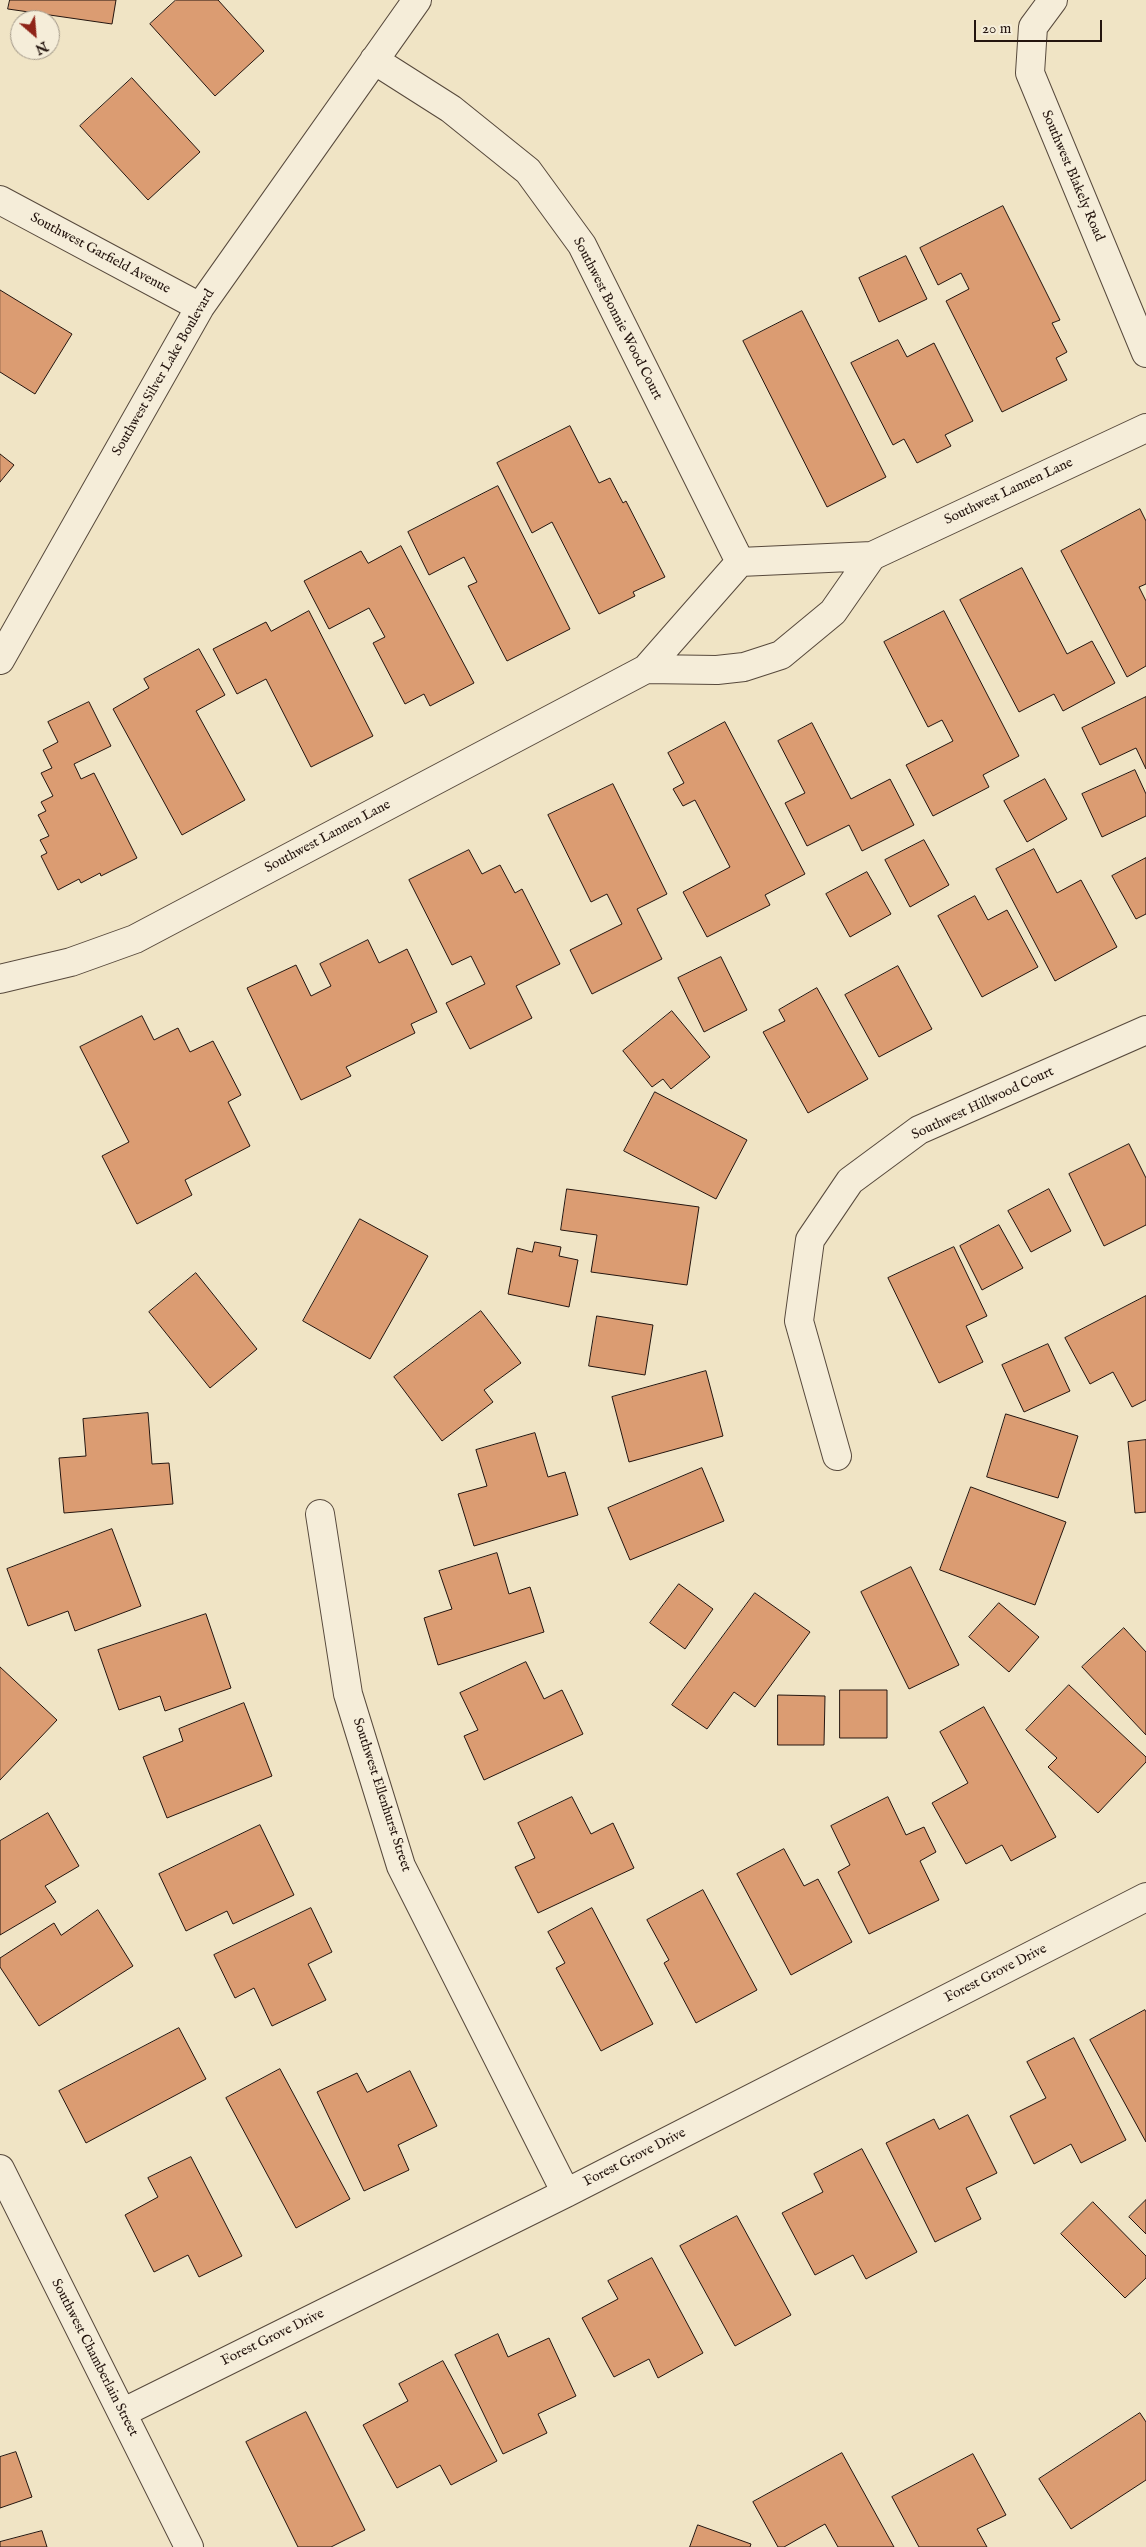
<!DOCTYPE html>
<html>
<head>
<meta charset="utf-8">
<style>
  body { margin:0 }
  #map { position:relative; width:1146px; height:2547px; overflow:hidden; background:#f0e4c5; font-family:"IM FELL English",serif }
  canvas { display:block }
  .north { position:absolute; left:10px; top:10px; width:50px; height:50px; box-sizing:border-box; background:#f5edd9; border:1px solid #a19788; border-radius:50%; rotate:153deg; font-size:14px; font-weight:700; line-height:20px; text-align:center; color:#24150f }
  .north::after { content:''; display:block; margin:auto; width:18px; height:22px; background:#8f2418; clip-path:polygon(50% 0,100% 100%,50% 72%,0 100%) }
  .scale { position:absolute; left:974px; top:20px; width:128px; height:22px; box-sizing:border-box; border:2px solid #24150f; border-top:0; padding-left:6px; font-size:15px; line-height:18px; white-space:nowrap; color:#24150f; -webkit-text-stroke:4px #f5edd9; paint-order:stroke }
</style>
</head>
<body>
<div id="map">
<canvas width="1146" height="2547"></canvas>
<div class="north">N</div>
<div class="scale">20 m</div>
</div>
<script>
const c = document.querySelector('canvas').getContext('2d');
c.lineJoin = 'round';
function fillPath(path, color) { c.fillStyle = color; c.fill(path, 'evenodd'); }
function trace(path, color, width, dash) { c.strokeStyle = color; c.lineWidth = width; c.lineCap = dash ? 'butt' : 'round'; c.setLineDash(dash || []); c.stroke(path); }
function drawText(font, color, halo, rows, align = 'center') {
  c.font = font + ' "IM FELL English",serif'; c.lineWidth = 4.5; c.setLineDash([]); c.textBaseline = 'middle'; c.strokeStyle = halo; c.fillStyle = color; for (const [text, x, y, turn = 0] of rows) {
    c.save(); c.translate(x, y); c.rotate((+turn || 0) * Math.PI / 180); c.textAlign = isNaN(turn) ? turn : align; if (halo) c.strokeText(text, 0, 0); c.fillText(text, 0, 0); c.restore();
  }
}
const building = new Path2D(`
  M10,0h106l-4,24 -104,-15z
  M176,0h42l46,51 -49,45 -65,-72z
  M132,78l68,74 -52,48 -68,-74z
  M1003,206l57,114 -8,3 15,29 -11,6 11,22 -65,32 -56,-111 23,-12 -8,-16 -23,12 -18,-37z
  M906,256l21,43 -48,23 -20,-44z
  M0,290l72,44 -37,60 -35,-22z
  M802,311l84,166 -59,30 -84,-166z
  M898,340l9,17 27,-14 39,78 -28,14 6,11 -34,17 -13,-24 -11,6 -42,-82z
  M570,426l29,57 11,-5 13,25 3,-2 39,76 -32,15 2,4 -36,18 -47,-92 -20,11 -35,-70z
  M0,454l14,11 -14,17z
  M498,486l72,143 -63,32 -39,-75 9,-4 -13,-25 -35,18 -21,-43z
  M1140,509l6,12v63l-7,3 7,14v65l-19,11 -66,-126z
  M401,546l73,137 -44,23 -6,-12 -19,10 -32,-61 12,-6 -16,-29 -40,21 -25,-48 57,-30 7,12z
  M1022,568l45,86 25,-13 23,42 -52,28 -9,-17 -35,18 -59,-112z
  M309,611l64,125 -62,31 -45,-88 -29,15 -24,-45 53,-27 5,9z
  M944,611l75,145 -36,19 6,12 -56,29 -27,-51 47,-24 -11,-21 -14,7 -44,-85z
  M199,649l26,46 -29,16 49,89 -63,35 -69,-126 36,-21 -5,-9z
  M1146,697v72l-10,-21 -36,17 -18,-37z
  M89,702l22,44 -37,18 7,15 13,-6 43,85 -36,18 -1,-3 -19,10 -2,-4 -21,11 -17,-34 6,-3 -7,-13 9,-4 -11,-21 8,-4 -5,-9 12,-6 -12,-23 11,-5 -9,-18 15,-8 -10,-20z
  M725,722l80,152 -40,21 5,10 -63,32 -24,-45 47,-25 -35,-67 -12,6 -10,-17 11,-6 -16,-30z
  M812,723l39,76 39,-20 24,46 -52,26 -13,-26 -42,21 -22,-43 20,-10 -27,-52z
  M1135,770l11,24v22l-44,21 -20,-43z
  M1045,779l22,40 -40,23 -23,-41z
  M613,784l54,110 -30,15 25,50 -70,35 -22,-44 52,-26 -15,-30 -16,8 -43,-87z
  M924,840l25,45 -39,22 -25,-47z
  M1034,849l23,44 24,-13 36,67 -62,34 -59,-112z
  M469,850l13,24 18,-9 15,28 7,-4 38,75 -44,22 16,32 -62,31 -24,-46 39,-19 -14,-28 -19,9 -43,-85z
  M1146,858v56l-10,5 -24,-43z
  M867,872l24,42 -41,23 -24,-43z
  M975,896l13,24 19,-10 31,57 -56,30 -44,-81z
  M368,940l11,23 28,-14 30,63 -26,12 4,9 -69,34 5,9 -50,24 -54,-112 49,-23 15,31 20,-10 -11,-22z
  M721,957l26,53 -43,22 -26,-54z
  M898,966l34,63 -53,28 -34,-62z
  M817,988l51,91 -60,34 -45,-81 22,-11 -6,-11z
  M672,1011l38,46 -39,32 -8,-10 -11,8 -29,-36z
  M142,1016l12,24 24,-12 12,24 23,-11 28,54 -13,7 22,44 -65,34 7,15 -55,29 -35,-68 27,-14 -49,-95z
  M655,1092l92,48 -31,59 -92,-48z
  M1129,1144l17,34v47l-42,21 -35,-72z
  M567,1189l132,18 -12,78 -96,-13 6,-37 -36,-5z
  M1049,1189l22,42 -40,21 -23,-41z
  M360,1219l68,37 -58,103 -67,-38z
  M999,1225l24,43 -41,22 -22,-44z
  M535,1242l26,5 -2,9 19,4 -9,47 -61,-13 9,-46 15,4z
  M954,1247l33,69 -21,10 17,36 -44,21 -51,-105z
  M196,1273l61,76 -47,39 -61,-76z
  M1146,1296v104l-14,7 -19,-35 -23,12 -25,-46z
  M481,1311l40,52 -37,27 9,12 -51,39 -48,-64z
  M597,1316l56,9 -8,50 -56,-9z
  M1048,1344l22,47 -46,21 -22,-47z
  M706,1371l17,65 -94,26 -17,-65z
  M148,1413l4,51 17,-1 4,41 -109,9 -5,-55 27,-2 -3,-37z
  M1006,1414l72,22 -20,62 -71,-21z
  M535,1433l13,44 17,-5 13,43 -104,31 -16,-52 29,-8 -11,-36z
  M1146,1440v72l-11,1 -7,-71z
  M702,1468l22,53 -94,39 -22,-52z
  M971,1487l95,35 -31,83 -95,-35z
  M112,1529l29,77 -66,25 -7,-20 -40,15 -21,-57z
  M497,1553l12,41 21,-7 14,45 -106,33 -14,-47 28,-9 -13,-38z
  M911,1567l48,98 -50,24 -48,-97z
  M679,1584l34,25 -28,40 -35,-26z
  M755,1593l55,39 -55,75 -21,-15 -27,37 -35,-24z
  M999,1603l40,34 -30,35 -40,-35z
  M206,1614l25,74 -66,23 -5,-15 -41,14 -21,-60z
  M1124,1628l22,24v83l-64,-68z
  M526,1662l18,37 18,-9 21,44 -99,46 -20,-44 14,-6 -18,-37z
  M0,1667l57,53 -57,60z
  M1069,1685l77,72v5l-48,51 -50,-46 9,-9 -31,-28z
  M840,1690h47v48h-47z
  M778,1695l47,1 -1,49h-46z
  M244,1703l28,73 -105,42 -24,-61 40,-16 -4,-12z
  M984,1707l72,130 -45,24 -9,-16 -36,19 -34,-61 36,-20 -28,-51z
  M572,1797l19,37 22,-11 21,45 -96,45 -23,-46 20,-9 -17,-35z
  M888,1797l18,38 18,-8 12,25 -16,9 19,39 -70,34 -31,-62 12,-7 -19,-39z
  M48,1813l31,53 -34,20 11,16 -56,33v-94z
  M260,1825l34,70 -61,29 -6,-13 -41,20 -27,-57z
  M784,1849l20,37 14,-7 34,63 -61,33 -54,-101z
  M703,1890l54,100 -61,33 -32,-60 5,-3 -22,-40z
  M311,1908l21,44 -24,12 18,36 -54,26 -18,-38 -19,10 -21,-43z
  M592,1908l61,116 -52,27 -45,-83 9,-5 -17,-31z
  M98,1910l35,56 -94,60 -39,-59v-9l54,-35 7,12z
  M1145,2010l1,2v130l-56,-102z
  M179,2028l27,51 -120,64 -27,-52z
  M1074,2038l52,102 -45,23 -10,-19 -37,20 -24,-48 36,-18 -19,-36z
  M280,2069l70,130 -54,29 -70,-130z
  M410,2071l27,55 -39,19 11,25 -45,21 -47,-99 40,-19 10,19z
  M968,2115l29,58 -31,15 15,31 -46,23 -49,-99 48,-24 5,10z
  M862,2149l55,103 -51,27 -13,-24 -38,20 -33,-62 41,-21 -9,-18z
  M191,2157l51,99 -43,21 -11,-22 -34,17 -29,-57 33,-18 -10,-19z
  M1146,2200v34l-17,-17z
  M1093,2202l53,54v22l-21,20 -64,-64z
  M737,2216l54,99 -56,31 -55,-100z
  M652,2258l51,95 -45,25 -9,-19 -35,18 -32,-59 36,-19 -10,-18z
  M498,2334l10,23 41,-19 27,58 -38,18 9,19 -44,21 -48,-99z
  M443,2361l54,100 -46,24 -11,-20 -43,23 -34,-63 45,-24 -9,-17z
  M306,2412l59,118 -34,17h-33l-52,-105z
  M1140,2413l6,9v58l-75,49 -32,-50z
  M16,2452l16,45 -32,11v-51z
  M842,2453l52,94h-56l-13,-23 -41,23h-6l-25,-45z
  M973,2454l33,61 -29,14 10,18h-68l-27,-50z
  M698,2525l53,19 -1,3h-60z
  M42,2531l5,16h-47v-5z`);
const street = new Path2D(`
  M1053,0l-20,27 -3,46 116,280
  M374,60l77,49 77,62 54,74 158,317
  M0,200l200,107
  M872,556l274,-128
  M0,660l200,-353 217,-307
  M0,979l71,-17 64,-23 511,-270 94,-107 132,-6 -39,56 -52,43 -37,12 -27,3 -71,-1
  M837,1456l-38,-135 11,-81 40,-59 69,-51 227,-100
  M320,1514l28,180 53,172 165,327
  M0,2169l189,378
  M122,2413l444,-220 580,-296`);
const streetNames = [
  ["Southwest Blakely Road",1072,176,67],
  ["Southwest Garfield Avenue",100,254,28],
  ["Southwest Bonnie Wood Court",617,319,63],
  ["Southwest Silver Lake Boulevard",164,373,-60],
  ["Southwest Lannen Lane",1009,492,-25],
  ["Southwest Lannen Lane",328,837,-28],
  ["Southwest Hillwood Court",983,1104,-25],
  ["Southwest Ellenhurst Street",381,1795,72],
  ["Forest Grove Drive",996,1974,-27],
  ["Forest Grove Drive",635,2158,-27],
  ["Forest Grove Drive",273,2338,-26],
  ["Southwest Chamberlain Street",94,2358,63]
];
fillPath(building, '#db9c72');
trace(building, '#24150f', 1);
trace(street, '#57493c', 30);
trace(street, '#f5edd9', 28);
drawText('14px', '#24150f', '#f5edd9', streetNames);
</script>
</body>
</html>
